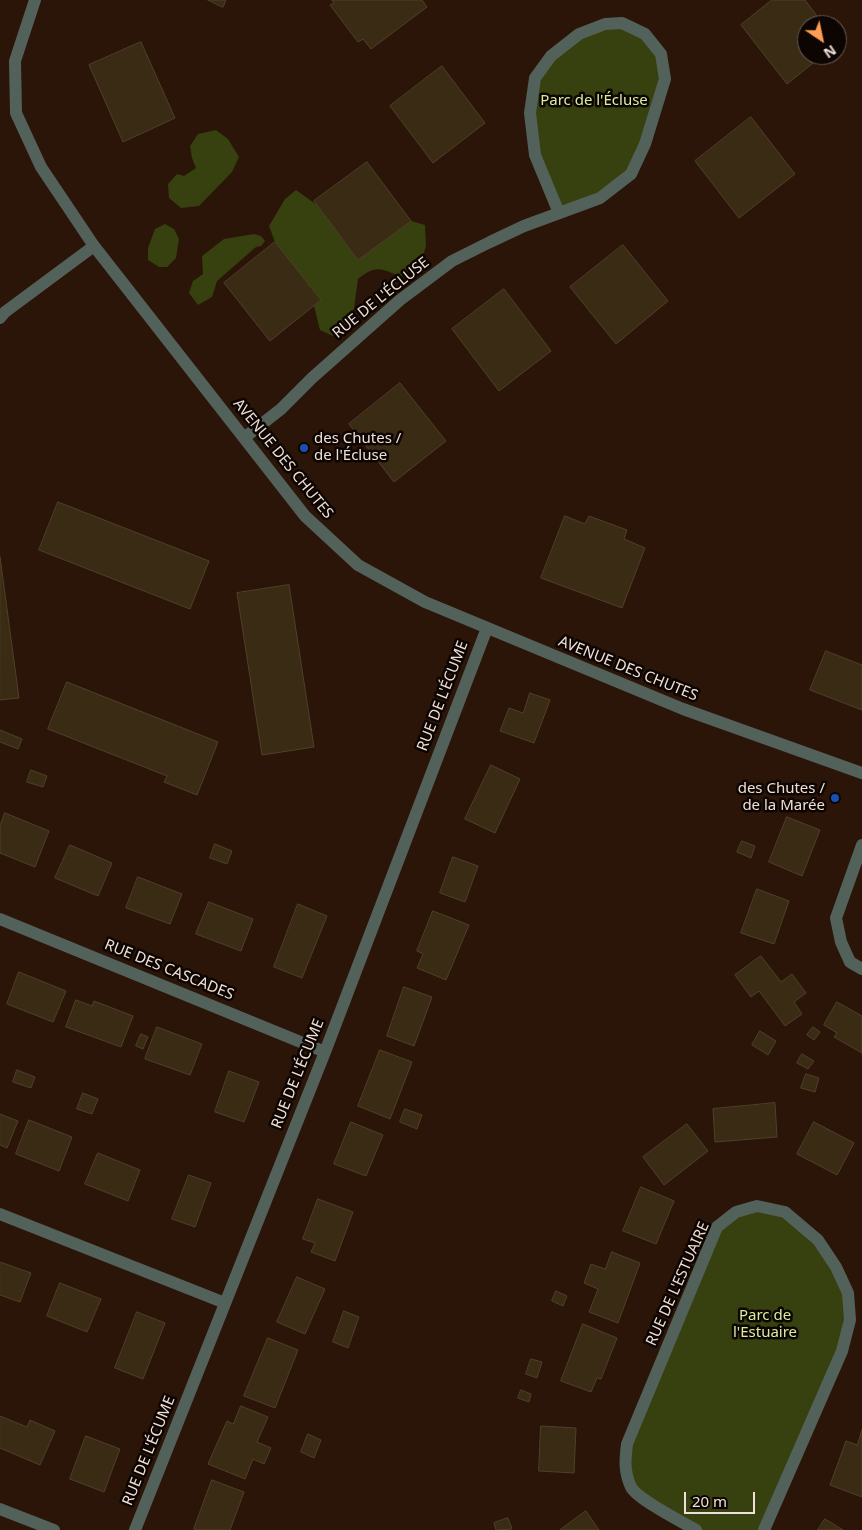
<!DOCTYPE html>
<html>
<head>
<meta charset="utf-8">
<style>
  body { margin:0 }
  #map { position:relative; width:862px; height:1530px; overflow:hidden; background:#2b1508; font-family:"Noto Sans",sans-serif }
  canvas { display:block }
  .north { position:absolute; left:797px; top:15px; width:50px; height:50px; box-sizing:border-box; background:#0d0502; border:1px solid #675c57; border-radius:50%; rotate:146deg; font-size:14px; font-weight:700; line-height:20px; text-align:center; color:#efdfd6 }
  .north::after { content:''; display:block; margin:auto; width:18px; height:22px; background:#fd9d54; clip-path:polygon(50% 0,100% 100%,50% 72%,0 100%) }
  .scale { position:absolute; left:684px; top:1492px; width:71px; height:22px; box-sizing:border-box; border:2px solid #efdfd6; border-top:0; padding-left:6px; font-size:15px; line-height:18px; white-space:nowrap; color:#efdfd6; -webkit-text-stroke:4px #0d0502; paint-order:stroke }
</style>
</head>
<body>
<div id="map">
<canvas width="862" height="1530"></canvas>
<div class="north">N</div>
<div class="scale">20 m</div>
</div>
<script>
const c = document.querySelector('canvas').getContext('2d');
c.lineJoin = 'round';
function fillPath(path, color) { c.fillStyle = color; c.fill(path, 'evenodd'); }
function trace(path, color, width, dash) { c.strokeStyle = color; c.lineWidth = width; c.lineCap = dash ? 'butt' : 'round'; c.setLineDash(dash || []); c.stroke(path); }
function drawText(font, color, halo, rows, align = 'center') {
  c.font = font + ' "Noto Sans",sans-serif'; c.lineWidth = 5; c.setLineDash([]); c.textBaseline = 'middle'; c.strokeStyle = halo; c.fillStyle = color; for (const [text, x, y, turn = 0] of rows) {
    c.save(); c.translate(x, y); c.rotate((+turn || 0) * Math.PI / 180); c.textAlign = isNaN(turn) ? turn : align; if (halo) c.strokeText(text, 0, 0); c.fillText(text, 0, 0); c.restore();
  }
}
const green = new Path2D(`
  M622,23l39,31 4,25 -34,95 -72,39 -24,-58v-77l44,-44z
  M216,130l12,9 11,18 -7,15 -33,34 -18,2 -12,-10 -1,-14 9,-10 7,2 12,-8 -4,-10 -2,-12 8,-12z
  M296,190l21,15 41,55 53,-39 14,4 1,21 -6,18 -19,13c-21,-9 -25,-12 -43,2l-4,29 -6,17 -15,11 -13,-6 -6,-24 7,-6 -46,-58 -6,-16 16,-27z
  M165,224l9,5 5,10 -3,19 -9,9h-8l-11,-7v-12l7,-19z
  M254,234l7,2 4,5 -4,5 -5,1 -39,34 -5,16 -14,8 -9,-12 4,-12 10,-7 -1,-18 22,-17z
  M736,1212h49l51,55 14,53 -86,210h-68l-65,-42 -4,-44 90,-217z`);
const building = new Path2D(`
  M208,0h18l-3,7z
  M332,0h90l5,7 -56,42 -8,-10 -5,3 -28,-37 4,-2z
  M772,0h33l19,25h-17v30h16l-36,29 -46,-59z
  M141,42l34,76 -52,24 -34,-77z
  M442,66l43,57 -52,40 -43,-57z
  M751,117l44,57 -56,44 -44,-57z
  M367,162l44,59 -53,39 -44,-59z
  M275,242l46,58 -51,41 -46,-58z
  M623,245l45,56 -52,43 -46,-57z
  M504,289l47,62 -52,40 -47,-62z
  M400,383l46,58 -52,41 -45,-58z
  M58,502l151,59 -19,48 -151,-59z
  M565,516l20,8 4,-8 38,14 -3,9 21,9 -23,60 -81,-30z
  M0,557l19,141 -19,2z
  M289,585l25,162 -52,8 -25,-162z
  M826,651l36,14v45l-52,-20z
  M67,682l151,60 -21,53 -33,-13 3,-6 -119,-47z
  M530,693l20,7 -16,43 -34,-12 9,-23 14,5z
  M0,730l22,9 -4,10 -18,-7z
  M491,765l29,14 -25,54 -30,-14z
  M31,770l16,6 -4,11 -16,-5z
  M5,813l44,18 -14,36 -35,-14v-27z
  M787,817l33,13 -18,46 -33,-14z
  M742,841l13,5 -4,12 -14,-6z
  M215,844l17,7 -5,13 -17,-6z
  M70,845l42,18 -14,33 -43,-18z
  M453,857l25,9 -13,36 -25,-9z
  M138,877l44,17 -12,30 -44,-16z
  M757,889l32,12 -15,43 -33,-11z
  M209,902l44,17 -12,32 -45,-17z
  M298,904l29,12 -25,62 -28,-11z
  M433,911l36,14 -23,55 -29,-12 6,-14 -6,-3z
  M761,956l20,26 11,-8 14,19 -12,9 8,12 -17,12 -26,-35 -8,6 -16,-22z
  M19,972l47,19 -13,31 -46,-18z
  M404,987l28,10 -18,49 -27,-10z
  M76,1000l16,6 2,-5 39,15 -12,31 -55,-20z
  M837,1002l25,14v37l-28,-16 3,-4 -13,-8z
  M157,1027l45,17 -12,31 -45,-16z
  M813,1027l7,5 -6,8 -7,-5z
  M760,1031l16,10 -8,14 -16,-10z
  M141,1034l7,3 -5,12 -7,-3z
  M380,1050l32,12 -22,57 -32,-13z
  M802,1054l12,7 -6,8 -11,-6z
  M17,1070l18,7 -4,11 -18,-6z
  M229,1071l30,11 -15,40 -29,-10z
  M806,1074l13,4 -4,14 -14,-4z
  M83,1093l15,6 -6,15 -15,-5z
  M775,1103l2,34 -62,5 -2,-33z
  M405,1109l17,6 -5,14 -17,-7z
  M0,1114l18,7 -11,27 -7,-3z
  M29,1120l43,17 -13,34 -43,-17z
  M351,1122l32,13 -17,41 -32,-12z
  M814,1122l40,21 -17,32 -40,-21z
  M687,1124l21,27 -44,34 -21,-28z
  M98,1153l42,17 -12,31 -43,-17z
  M189,1175l22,8 -16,44 -23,-8z
  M641,1187l33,14 -18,43 -33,-13z
  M318,1199l35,13 -18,49 -24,-9 4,-9 -12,-4z
  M612,1252l28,11 -22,60 -29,-11 9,-23 -14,-6 7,-19 14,5z
  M0,1262l31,11 -11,29 -20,-7z
  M297,1277l28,12 -20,45 -28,-12z
  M60,1283l41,16 -14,33 -40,-16z
  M556,1291l11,5 -4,10 -11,-5z
  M344,1311l15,6 -11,31 -15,-6z
  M137,1312l28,11 -22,56 -28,-11z
  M583,1324l34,14 -16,41 -4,-1 -6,14 -30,-11z
  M268,1338l30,12 -23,58 -31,-12z
  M531,1359l11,3 -5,16 -11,-4z
  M521,1390l10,4 -2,8 -11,-4z
  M241,1406l27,11 -11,25 14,6 -7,16 -11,-5 -8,20 -37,-15 19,-43 6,3z
  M0,1416l27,11 3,-7 25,11 -15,34 -40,-17z
  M541,1426l35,2 -2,45 -35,-2z
  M862,1430v67l-32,-12 16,-44 11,4z
  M308,1434l13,6 -7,18 -13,-6z
  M86,1436l34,13 -16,43 -34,-13z
  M212,1480l32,12 -14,38h-32l-4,-1z
  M586,1511l13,19h-39z
  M508,1518l4,11 -16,1 -2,-7z
  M825,1519l18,11h-25z`);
const minor = new Path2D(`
  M35,0l-20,61 1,52 25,54 53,79 211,270 53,49 67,37 258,107 179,64
  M0,318l5,-6 89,-66
  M244,438l37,-29 31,-31 88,-78 52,-39 38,-19 34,-16 76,-28 31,-24 14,-30 20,-65 -4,-25 -16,-20 -23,-11 -17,1 -26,10 -28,22 -16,22 -5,35 5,42 24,58
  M862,845l-26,73 5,24 9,20 12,7
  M0,919l325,133
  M0,1214l225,89
  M0,1509l54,21
  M135,1530l190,-478 162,-424
  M696,1530c-14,-8 -59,-31 -65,-43 -7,-15 -6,-27 -4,-43l90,-217 19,-15 21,-6 28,6 33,28 18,27 12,26 2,27 -8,31 -78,179`);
const markers = [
  [304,448,5,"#1a4fb4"],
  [835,798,5,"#1a4fb4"]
];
const parkNames = [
  ["Parc de l'Écluse",594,101],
  ["Parc de",765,1316],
  ["l'Estuaire",765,1333]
];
const streetNames = [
  ["RUE DE L'ÉCLUSE",381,298,-39],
  ["AVENUE DES CHUTES",283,459,51],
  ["AVENUE DES CHUTES",628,669,22],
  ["RUE DE L'ÉCUME",443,696,-69],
  ["RUE DES CASCADES",169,970,22],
  ["RUE DE L'ÉCUME",298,1074,-68],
  ["RUE DE L'ESTUAIRE",678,1284,-66],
  ["RUE DE L'ÉCUME",149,1451,-68]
];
const poiNames = [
  ["des Chutes /",314,439],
  ["de l'Écluse",314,456],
  ["des Chutes /",825,789,"right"],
  ["de la Marée",825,806,"right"]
];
fillPath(green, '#36410f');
fillPath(building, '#3a2b15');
trace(building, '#504029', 1);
trace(minor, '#53615b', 12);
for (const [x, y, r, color] of markers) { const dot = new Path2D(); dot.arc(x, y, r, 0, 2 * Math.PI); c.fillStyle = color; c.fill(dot); trace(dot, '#0d0502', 2); }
drawText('15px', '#d8ee9e', '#0d0502', parkNames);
drawText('15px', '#efdfd6', '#0d0502', streetNames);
drawText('15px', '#efdfd6', '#0d0502', poiNames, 'left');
</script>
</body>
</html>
